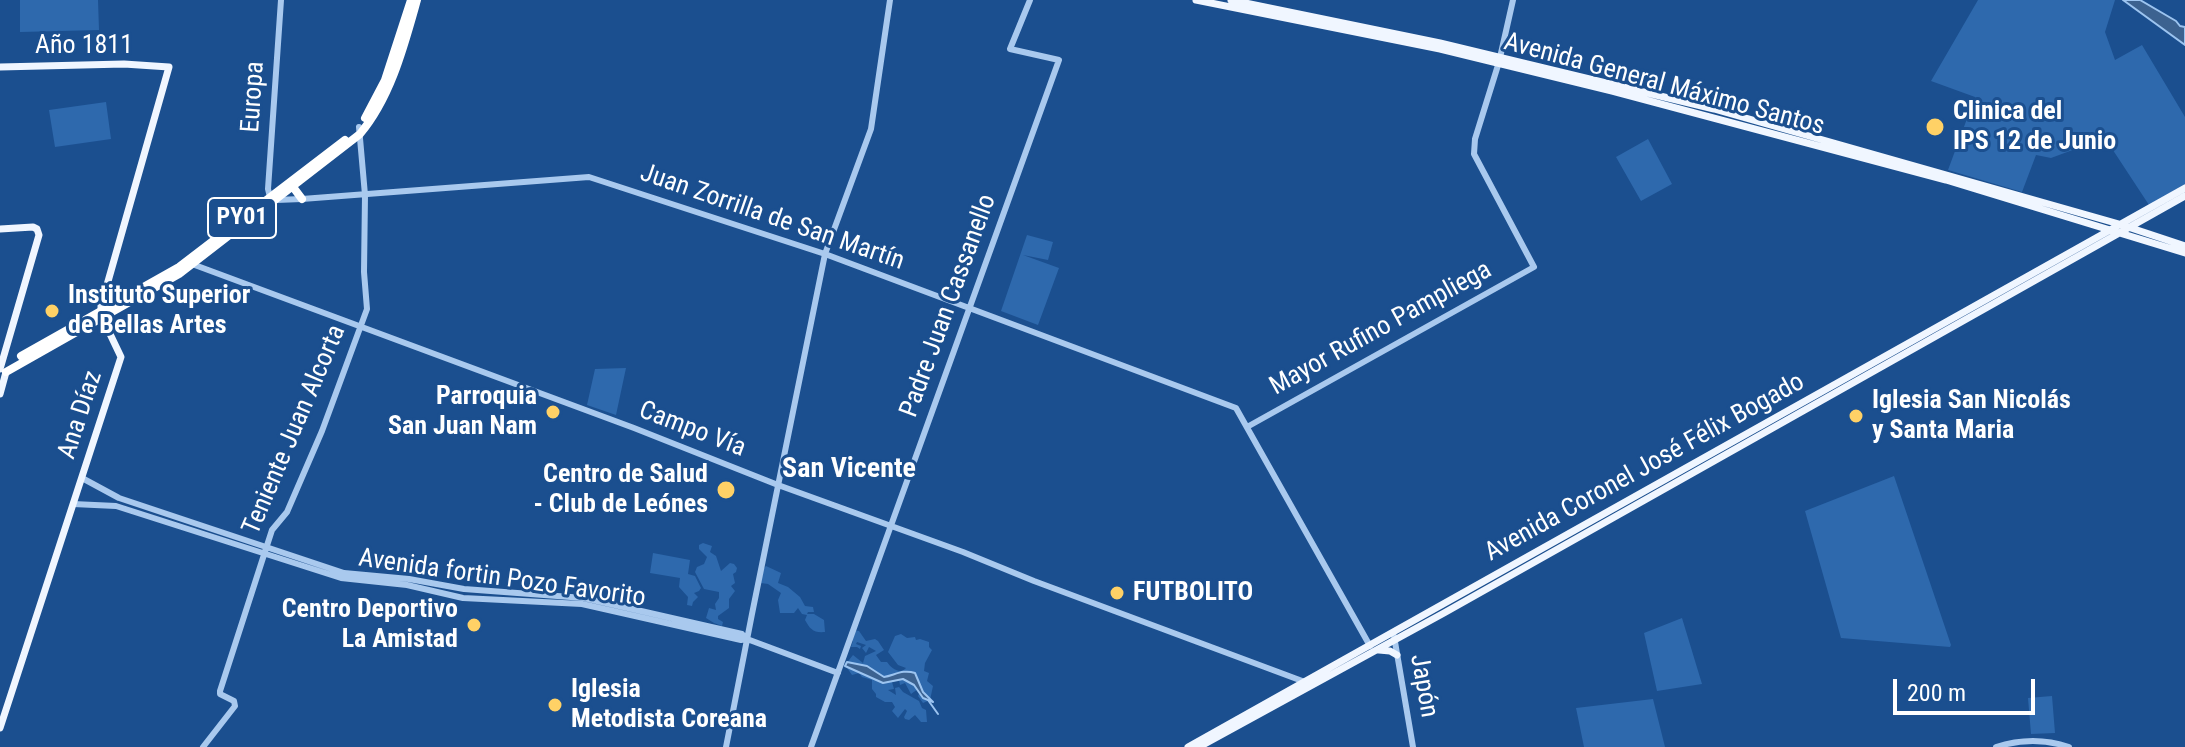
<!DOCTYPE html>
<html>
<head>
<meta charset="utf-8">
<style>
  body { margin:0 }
  #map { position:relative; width:2185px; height:747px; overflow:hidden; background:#1b4f8f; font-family:"Roboto Condensed",sans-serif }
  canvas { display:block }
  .scale { position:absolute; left:1893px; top:679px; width:142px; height:36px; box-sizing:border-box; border:4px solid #fff; border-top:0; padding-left:10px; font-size:24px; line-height:28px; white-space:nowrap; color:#fff; -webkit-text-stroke:6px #1b4f8f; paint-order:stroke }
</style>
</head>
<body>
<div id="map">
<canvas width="2185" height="747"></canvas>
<div class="scale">200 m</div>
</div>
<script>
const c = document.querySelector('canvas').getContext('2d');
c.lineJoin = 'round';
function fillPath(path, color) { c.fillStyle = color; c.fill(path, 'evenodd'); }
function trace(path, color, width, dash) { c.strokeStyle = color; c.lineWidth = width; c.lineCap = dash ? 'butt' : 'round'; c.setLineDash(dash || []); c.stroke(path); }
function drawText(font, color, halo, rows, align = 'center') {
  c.font = font + ' "Roboto Condensed",sans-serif'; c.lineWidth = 6; c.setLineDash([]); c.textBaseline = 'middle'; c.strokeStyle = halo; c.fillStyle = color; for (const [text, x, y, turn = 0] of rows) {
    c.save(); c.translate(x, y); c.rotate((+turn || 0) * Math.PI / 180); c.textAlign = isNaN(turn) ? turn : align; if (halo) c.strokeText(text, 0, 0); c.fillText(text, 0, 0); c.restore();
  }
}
const green = new Path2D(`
  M20,0h78l1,30 -79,2z
  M1978,0h137l-10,32 10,28 27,-15 43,72v67l-36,21 -44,-67 -54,20 -15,-3 -14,37 -74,-22 27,-73 -44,-16z
  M106,102l5,37 -56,8 -6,-37z
  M1648,139l24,45 -31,17 -25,-44z
  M1027,235l26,7 -5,18 -25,-5 36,13 -21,57 -37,-14z
  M626,368l-10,47 -29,-10 8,-36z
  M1894,476l57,169 -1,2 -109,-9 -36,-127z
  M703,543l9,3 -2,6 6,4 5,15 9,-8 4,1 3,4 -1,4 -3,2 2,9 -4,3 4,5 -6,8v9l-11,8v3l5,3 -1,4 -8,-3 -8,-5 3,-10 7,2 -1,-6 4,-6v-6l-15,-3 -9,-17 2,-5 7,-3 3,-7 -8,-8v-4z
  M653,553l37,7 -2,14 7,2 6,12 -2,3 -5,2 4,4 -5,5 -1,4 -5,-1 1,-8 -9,-10 1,-9 -30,-5z
  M766,566l15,7 -3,10 10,4 12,10 5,9 8,1 1,5h-6l-1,2h7l10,6 1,12c-12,1 -15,-3 -20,-12l2,-5 -5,-1 -4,-6 -4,5h-14l-2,-13 3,-7 -13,-9 -7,-1 2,-14z
  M1682,618l20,66 -45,7 -13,-58z
  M851,630l8,1 7,10 9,-2 3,2 6,9 -8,5 5,7h6c4,6 13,13 19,6l-8,-3 -10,-13 7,-16 6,-2 6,4 8,-1 1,3 4,-1 9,3v5l3,3 -7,13 -1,8 5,2 -2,8 6,5 -3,14 -7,3 -5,-7 2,-4 -2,-3 -7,5 -6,-11 -5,2 -1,-5 -7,2 2,7 -6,1 8,5 -1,-7 4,-1 4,5 16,9 3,7 4,2 1,12h-6l-6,-7 -6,5 -4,-1 -1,-2 3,-6 -2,-2 -7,9 -6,-7 3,-4 -3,-5h-7l-9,-5v-3l-4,-5v-9l-10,-3 -3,-4 -7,2 -7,-10 8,-10 10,8 2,-7 11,-5 -7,-4 -3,6 -4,-5 4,-3 -9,-3 -1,2 5,2 -1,3 -3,-2h-6l2,-6 -5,-5z
  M2052,696l3,37 -24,1 -3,-36z
  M1653,699l12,48h-81l-8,-39z`);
const water = new Path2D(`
  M2123,0h17l36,21 4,5 5,1v18z
  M847,662l20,4 17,11c11,-2 19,-8 31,-4l8,19 10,10 -10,-4 -9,-13 -11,-6 -20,4 -38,-17z`);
const stream = new Path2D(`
  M928,700l10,14`);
const minor = new Path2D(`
  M281,0l-13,189 2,8 6,3 26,-1 287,-22 236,77 411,154 134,238
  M192,264l442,164 144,57 185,67 71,29 271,101
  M1247,427l287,-160 -60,-113 1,-15 24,-77 14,-62
  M82,478l37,20 225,75 65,6 55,10 120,9 158,36 5,5 91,34
  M73,504l43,2 225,72 66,7 56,13 119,6 159,36 6,-1
  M1394,636l19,111
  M203,747l32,-41 -1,-5 -14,-7v-3l52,-161 15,-18 35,-81 45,-122 -3,-37 1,-77 -6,-68
  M726,747l26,-133 73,-360 46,-125 19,-129
  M811,747l248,-687 -49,-11 20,-49
  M1996,747c25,-8 49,-8 73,0`);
const major = new Path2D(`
  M1196,0l244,49 172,42 334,89 239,73
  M1231,0l209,43 274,66 405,115 66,22
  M0,67l124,-3 45,3 -68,239v9l20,42 -121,371
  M0,229l33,-2 4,2 2,6 -39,134
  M0,394l6,-22
  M1379,650l11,1 7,4
  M1188,747l997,-559
  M1199,747l245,-134 741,-417`);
const highway = new Path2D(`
  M365,118l20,-38 26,-80
  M293,187l9,12
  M21,356l158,-89 166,-127
  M6,372l173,-98 181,-140c31,-37 44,-88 57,-134`);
const markers = [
  [1935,127,10,"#ffd166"],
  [52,311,8,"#ffd166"],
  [553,412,8,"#ffd166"],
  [1856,416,8,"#ffd166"],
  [726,490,10,"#ffd166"],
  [1117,593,8,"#ffd166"],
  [474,625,8,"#ffd166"],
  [555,705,8,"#ffd166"]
];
const shields = [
  [242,218,68]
];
const shieldNames = [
  ["PY01",242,218]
];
const streetNames = [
  ["Año 1811",84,46],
  ["Avenida General Máximo Santos",1664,85,15],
  ["Europa",254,97,-86],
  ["Juan Zorrilla de San Martín",772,218,19],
  ["Padre Juan Cassanello",949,306,-70],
  ["Mayor Rufino Pampliega",1381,329,-29],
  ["Ana Díaz",81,415,-72],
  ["Teniente Juan Alcorta",295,430,-67],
  ["Campo Vía",692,430,21],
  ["Avenida Coronel José Félix Bogado",1645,468,-29],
  ["Avenida fortin Pozo Favorito",502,579,8],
  ["Japón",1423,686,80]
];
const poiNames = [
  ["Clinica del",1953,112],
  ["IPS 12 de Junio",1953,142],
  ["Instituto Superior",68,296],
  ["de Bellas Artes",68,326],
  ["Parroquia",537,397,"right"],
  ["San Juan Nam",537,427,"right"],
  ["Iglesia San Nicolás",1872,401],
  ["y Santa Maria",1872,431],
  ["Centro de Salud",708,475,"right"],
  ["- Club de Leónes",708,505,"right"],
  ["FUTBOLITO",1133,593],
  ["Centro Deportivo",458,610,"right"],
  ["La Amistad",458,640,"right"],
  ["Iglesia",571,690],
  ["Metodista Coreana",571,720]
];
const neighbourhoodNames = [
  ["San Vicente",849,470]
];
fillPath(green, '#2e69ad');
fillPath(water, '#3c6290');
trace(water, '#9cc4f0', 2);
trace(stream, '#9cc4f0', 2);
trace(minor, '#a9c9ee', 6);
trace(major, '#f0f6ff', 7);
trace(highway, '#fff', 8);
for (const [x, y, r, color] of markers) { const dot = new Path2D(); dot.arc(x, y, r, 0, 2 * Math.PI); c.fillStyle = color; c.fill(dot); trace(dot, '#1b4f8f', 3); }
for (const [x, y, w] of shields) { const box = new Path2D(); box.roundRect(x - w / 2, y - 20, w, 40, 6); c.fillStyle = '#1b4f8f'; c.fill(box); trace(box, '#fff', 2); }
drawText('bold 24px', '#fff', null, shieldNames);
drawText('26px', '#fff', '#1b4f8f', streetNames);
drawText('bold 26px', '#fff', '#1b4f8f', poiNames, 'left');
drawText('bold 28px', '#fff', '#1b4f8f', neighbourhoodNames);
</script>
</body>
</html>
